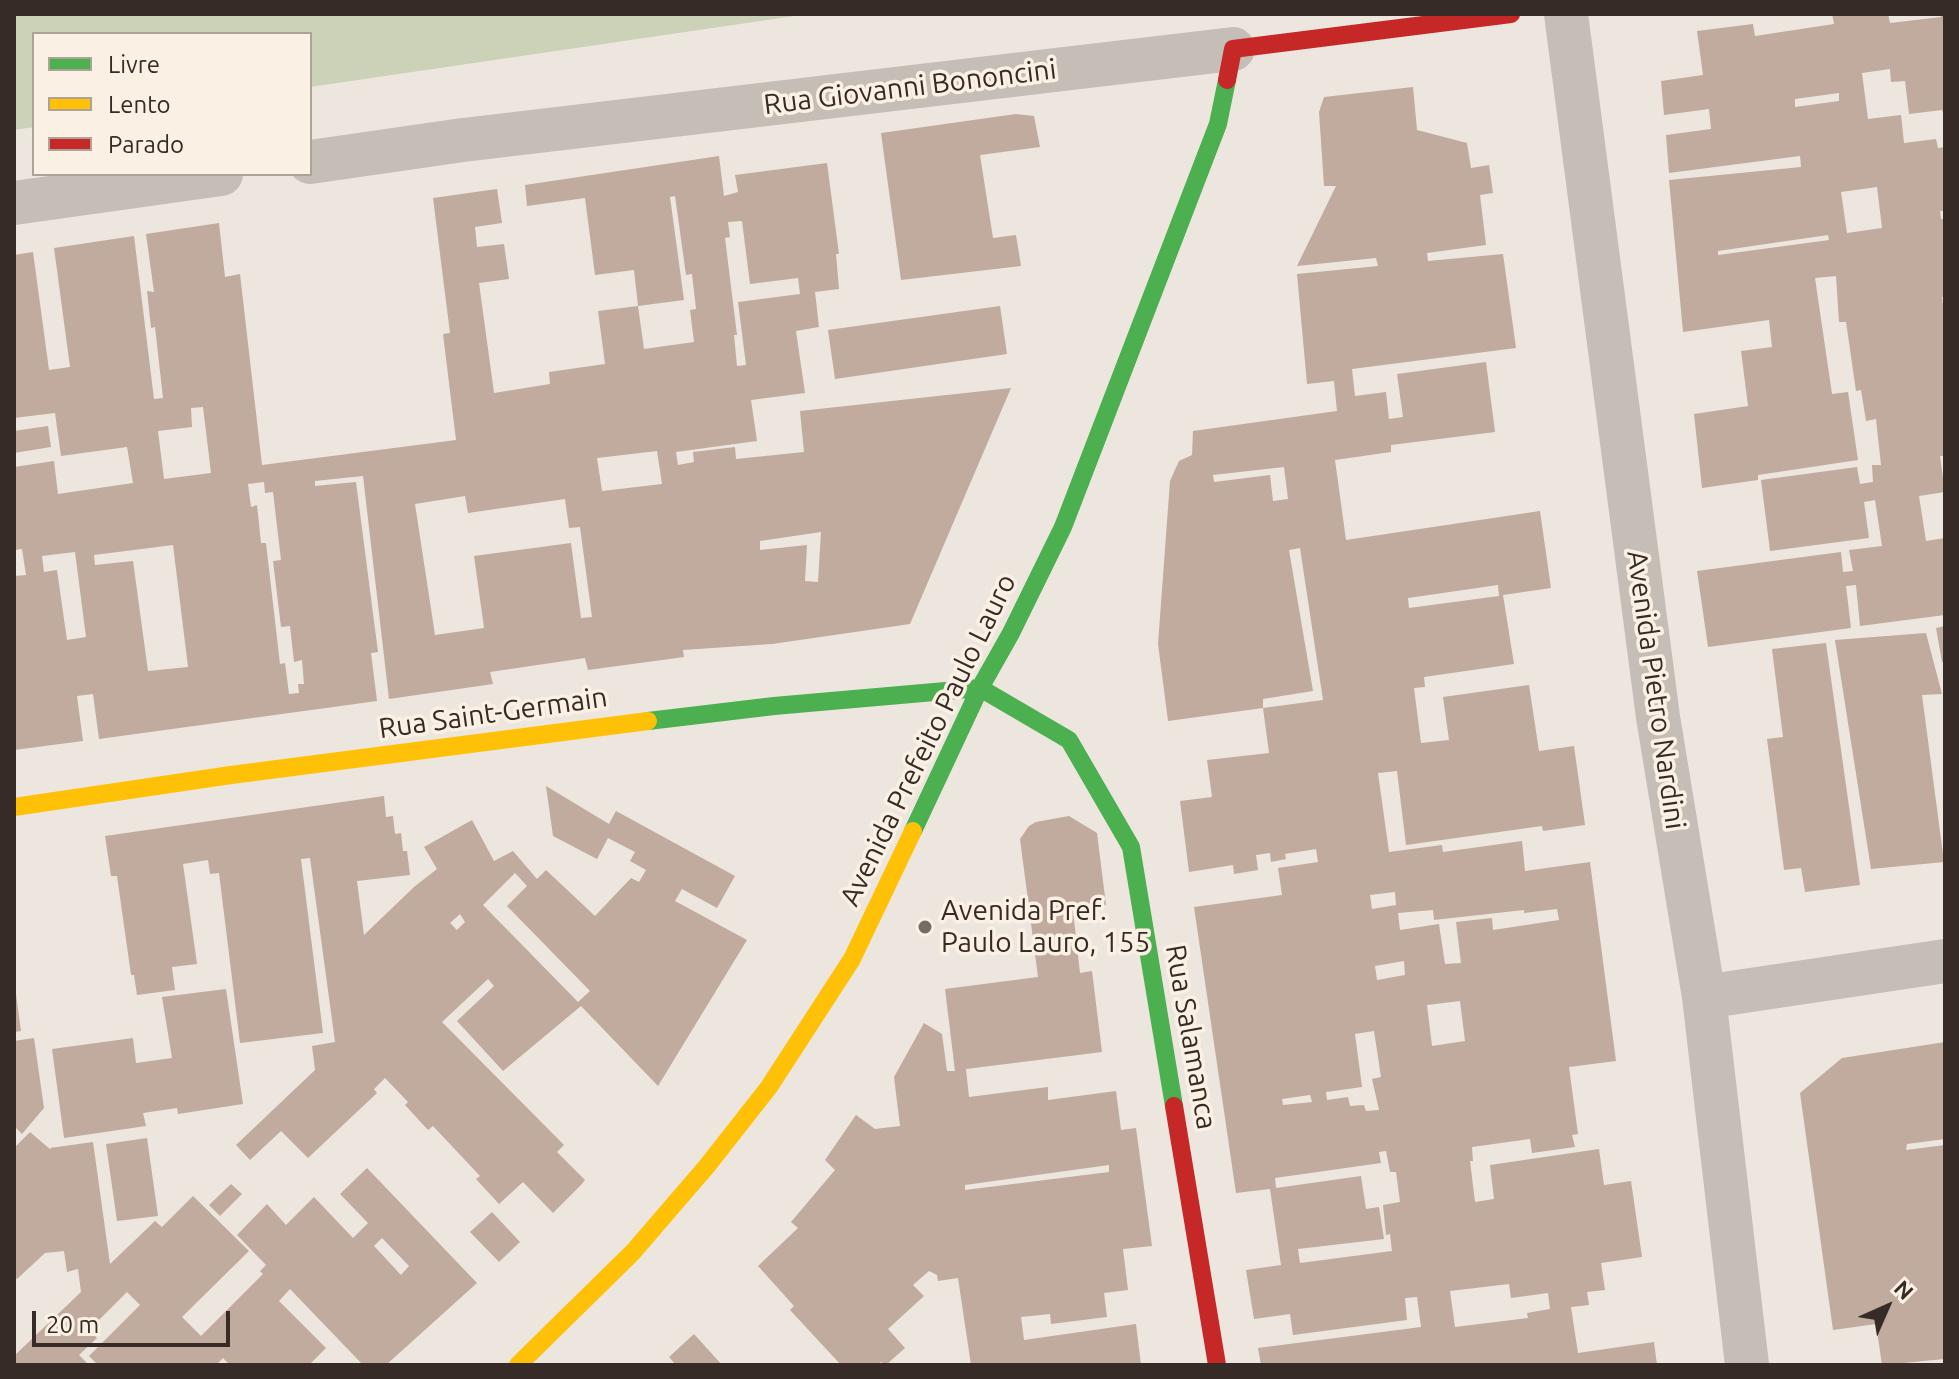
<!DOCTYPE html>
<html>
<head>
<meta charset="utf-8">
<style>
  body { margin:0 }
  #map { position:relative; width:1959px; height:1379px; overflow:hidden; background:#ece6de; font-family:Ubuntu,sans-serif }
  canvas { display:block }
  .frame { position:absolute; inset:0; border:16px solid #362b26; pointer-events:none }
  .legend { position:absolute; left:32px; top:32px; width:280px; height:144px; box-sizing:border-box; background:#faf1e4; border:2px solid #aca298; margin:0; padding:10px 14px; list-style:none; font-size:24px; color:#362b26 }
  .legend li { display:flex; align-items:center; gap:16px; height:40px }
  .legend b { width:40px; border:2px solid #aca298 }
  .north { position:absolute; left:1847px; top:1267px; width:80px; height:80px; -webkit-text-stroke:6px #faf1e4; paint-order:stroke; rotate:45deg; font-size:22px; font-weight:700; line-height:32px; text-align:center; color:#362b26 }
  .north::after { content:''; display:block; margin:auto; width:28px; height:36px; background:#362b26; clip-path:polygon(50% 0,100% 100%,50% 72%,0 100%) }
  .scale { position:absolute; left:32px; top:1311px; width:198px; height:36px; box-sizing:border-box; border:4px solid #362b26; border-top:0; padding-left:10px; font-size:24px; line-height:28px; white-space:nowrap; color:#362b26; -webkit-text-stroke:6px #faf1e4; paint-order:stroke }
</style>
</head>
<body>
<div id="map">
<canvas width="1959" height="1379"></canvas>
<div class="frame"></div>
<ul class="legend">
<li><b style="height:10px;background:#4caf50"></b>Livre</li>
<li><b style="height:10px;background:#ffc107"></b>Lento</li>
<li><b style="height:10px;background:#c62828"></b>Parado</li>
</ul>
<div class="north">N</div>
<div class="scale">20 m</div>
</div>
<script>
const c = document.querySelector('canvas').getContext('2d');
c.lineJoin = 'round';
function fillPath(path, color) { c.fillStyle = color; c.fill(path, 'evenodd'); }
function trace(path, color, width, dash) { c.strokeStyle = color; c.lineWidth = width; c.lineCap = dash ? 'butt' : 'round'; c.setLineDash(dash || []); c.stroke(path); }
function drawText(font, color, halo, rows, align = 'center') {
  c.font = font + ' Ubuntu,sans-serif'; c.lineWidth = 7; c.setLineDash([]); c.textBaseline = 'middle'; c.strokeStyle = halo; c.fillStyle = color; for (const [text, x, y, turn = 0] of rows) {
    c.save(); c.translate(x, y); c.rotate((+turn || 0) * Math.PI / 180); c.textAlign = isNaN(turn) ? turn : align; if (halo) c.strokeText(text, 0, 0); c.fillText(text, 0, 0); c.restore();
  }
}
const green = new Path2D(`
  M14,14h794l-498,73v-53h-276v93l-20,3z`);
const building = new Path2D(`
  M1832,14h56l2,9 51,-6 -1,-3h5v103l-3,-7 -33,4 -4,-33 -14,1 -1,-13 -28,4 6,46 33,-4 3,28 32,-4 2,9 7,-1v64h-5l1,8h4v77l-3,1 3,24v135h-5l5,36 -26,4 7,45 19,-3v77l-85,11 -4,-41 -10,1 5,42 -143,19 -11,-76 144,-19 2,20 10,-1 -4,-21 33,-4 -7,-46 -11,2 5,36 -99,13 -9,-71 96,-13 3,17 13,-2 -1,-17h9l-5,-46 -10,2 -5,-31 -5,1 -10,-69h-7l-3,-46 -21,2 17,116 16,-2 10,68 -100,15v5l-56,8 -8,-74 54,-8 -7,-55 31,-4 -3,-27 -86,12 -14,-152 132,-13 -1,-11 -131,17 -3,-38 45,-6 -2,-20 -45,6 -3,-34 42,-6 -6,-44 56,-7 2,12 79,-12zM1839,93v8l-44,6v-8zM1877,187l5,41 -35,5 -6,-41zM1828,235l1,5 -111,15v-4z
  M1413,87l4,43 50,13 4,25 18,-3 4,28 -13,2 6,50 -59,8 1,8 75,-7 13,94 -164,21 3,27 31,-4 3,27 14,-2 -6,-43 89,-12 9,70 -104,13v7l-56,8 11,80 194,-29 11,77 -48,7 11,69 -90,13 1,10 -11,1 7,55 28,-3 -6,-43 86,-12 10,66 35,-5 11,79 -42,6 -1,-5 -136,19 -9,-74 -19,2 11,79 53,-7 1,7 79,-11 3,30 65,-9 26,199 -47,6 9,67 -6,1 3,12 -43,6 -2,-14 -58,8 1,14h-3l5,41 19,-3 -4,-34 109,-16 5,36 27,-4 11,76 -41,6 4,27 -18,2 2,13 -18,2 7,46 76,-11 3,23h-396l-3,-17 163,-21 -4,-30 -12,1 2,22 -114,15 -3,-21 -36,5 -8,-49 35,-5 -11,-76 -34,4 -42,-286 88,-12 -4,-27 40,-6 -2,-13 -31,5 1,5 -15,3 -1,-9 -14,2 2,15 -24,4 -1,-9 -44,7 -9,-71 32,-4 -5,-37 62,-7 -6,-45 -95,13 -10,-77 12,-163 9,-20 13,-6 1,-24 144,-20 -3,-30 -27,3 -10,-110 81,-8 -2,-8 -79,8 39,-80h-12l-5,-74 5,-15zM1284,467l4,32 -15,2 -3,-26 -56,7 -1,-7zM1300,548l23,152 -60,8v-9l50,-8 -24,-141zM1498,585l1,11 -90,12 -1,-10zM1395,892l1,13 -24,4 -2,-14zM1557,909l2,11 -66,10 -1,-12 -36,4 5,41 -16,1 -6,-40 -39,6 -2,-17 35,-3 1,10 90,-10v3zM1404,961l1,14 -28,5 -2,-14zM1460,1001l5,40 -33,5 -5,-41zM1374,1031l7,46 -9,2 7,31 -13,1 -2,-6 -14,1 -2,-9 -21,3 -1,-8 36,-5 -7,-53zM1310,1095l2,7 -29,3 -1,-6zM1386,1151l4,21h6l4,30 -17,3 3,30 4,-1 2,17 -92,12 -2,-14 86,-10 -5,-32 -13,2 -5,-33 -85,12 -1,-10 106,-15 -2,-11zM1509,1284l2,14 37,-5 2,16 -23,4 1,5 -73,9 -5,-36z
  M1016,114l18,2 6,31 -60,8 13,83 23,-3 5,31 -120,14 -20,-147z
  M719,156l5,40 14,-4 -3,-17 92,-12 12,91h-3l3,35 -24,3 4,35 -23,4 9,62 -54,7 6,41 -81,11 2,13 16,-3 -1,-10 42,-5 1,12 68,-7 -4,-41 211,-23 -101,236 -138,20 -89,6 1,7 -96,13 -3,-12 -95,14 3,12 -104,15 -26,-223 -48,5v5l41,-4 22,170 -7,1 6,48 -278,38 -6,-45 -16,2 6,45 -69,9v-174l12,-1 -4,-26 -8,1v-83l40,-6 4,33 75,-11 -6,-36 -66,9 -6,-43 -41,5v-163l19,-3 16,118 21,-3 -16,-119 80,-12 20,163 9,-1 -8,-71 -4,1 -4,-37 7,1 -8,-58 73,-11 6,54 15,-3 22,191 194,-25 -13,-106 7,-1 -17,-135 64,-9 5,34 -27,4 2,20 27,-3 5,35 -30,4 15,110 56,-9 -1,-12 56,-8 -7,-53 40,-5 -4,-36 -39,5 -10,-77 -58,8 -2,-21zM675,196l11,79 6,-1 4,35 -6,1 4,32 -50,7 -6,-43 46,-6 -14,-103zM742,221l8,63 48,-6 2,16 -62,8 8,63 -9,1 -3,-31h3l-12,-97 5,-1 -2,-15zM203,407l8,66 -47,6 -6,-48 34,-4 -1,-19zM657,451l5,33 -60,7 -5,-33zM264,482l1,11 8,-1 8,68 -8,1 8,66 9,-1 4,36 8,-2 2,24h-6l1,9 -10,1 -4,-31 -5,1 -14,-121h-5l-4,-38 -6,2 -3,-23zM465,496l3,17 97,-14 4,29 11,-1 12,90 -11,1 -10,-75 -97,13 10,72 -49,7 -20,-131zM821,532l-3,50 -13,-1 2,-36 -47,5v-9zM173,545l15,122 -40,4 -15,-110 -38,4 -1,-10zM75,552l11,85 -19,3 -10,-70 -13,2 -2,-16z
  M1000,306l7,48 -172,25 -7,-49z
  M48,426l3,21 -37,6v-22z
  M1945,626v37l-3,-1 -6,-34z
  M1926,633l16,61 -20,1 22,167 -73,7 -36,-229z
  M1826,643l34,242 -55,7 -4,-24 -17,2 -17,-131 16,-2 -11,-88z
  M546,786l63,38 7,-13 119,65 -18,32 -35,-19 -7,12 72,39 -89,146 -77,-80 -78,65 -46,-50 37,-35 -6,-7 -46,43 122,123 -7,7 28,28 -4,5 -28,28 -30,-31 -24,22 -23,-25 4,-3 -47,-50 -5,4 -23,-25 3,-3 -23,-24 -11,11 3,4 -69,65 -27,-27 -31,29 -14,-15 79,-75 -3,-24 23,-4 -25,-184 -9,1 22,174 -83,10 -21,-170 -9,1 -2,-14 -25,4 14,100 -25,3 3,23 -38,5 -3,-20h-3l-14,-99h-6l-6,-40 279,-40 2,21 7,-1 2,18 6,-1 2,18h4l3,24 -53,6 7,54 50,-48 23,-18 -13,-22 48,-27 22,41 19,-10 24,28 9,-9 49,46 36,-38 8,4 7,-12 -16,-9 5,-9 -27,-14 -11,21 -44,-23zM515,873l12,13 -20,20 83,85 -12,11 -95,-97zM460,914l5,8 -8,8 -7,-7z
  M1069,816l28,17 9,72 -33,6 7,62 12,-2 10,81 -136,17 3,28 79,-10v13l68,-9 5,39 15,-2 16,118 -29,3 5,41 -24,3 3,24 -56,7 -1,-10 -29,3 3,23 112,-16 5,41h-170l-13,-87 -20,3 -1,-6 -8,-4 -16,14 11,11 -36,33 17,19 -19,17 -5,-3 -4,3h-36l-51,-55 4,-4 -36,-40 40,-38 -7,-6 44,-52 -10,-10 31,-45 19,14 25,-3 -6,-49 30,-54 18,11 5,37h8l-10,-82 93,-12 -18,-138 9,-13 7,-4zM1109,1165v7l-144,18v-5z
  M226,989l17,115 -65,10 -1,-6 -34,5 3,13 -82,12 -12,-89 81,-11 3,25 36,-5 -10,-61z
  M16,994l5,37 -7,1v-37z
  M34,1038l10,70 -22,26 -8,-8v-85z
  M1945,1042v97l-38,5 -1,6 39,-5v214l-63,6 -6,-41 -43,6 -33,-237 42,-35z
  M30,1132l21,18 -1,-2 43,-6 17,122 45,-43 7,6 31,-31 56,55 -67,66 19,19 62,-62 -3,-3 6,-6 -29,-30 30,-31 19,21 28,-28 39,41 15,-15 -28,-29 27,-26 110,115 -91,82h-23l-73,-76 -11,12 47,47 -17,17h-79l-7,-7 -7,7h-118l-9,-9 51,-51 -13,-13 -38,38 8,8 -18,17 10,10h-75v-9l67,-64 -3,-23 -11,3 -3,-21 -19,2 -28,26 -3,-3v-128zM382,1238l27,28 -8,9 -27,-29z
  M147,1138l11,78 -41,5 -11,-77z
  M231,1184l11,10 -22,22 -11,-11z
  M492,1212l28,30 -21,20 -29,-30z
  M694,1334l28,31h-46l-7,-8z`);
const street = new Path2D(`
  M1566,14l92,703 46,280 43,368
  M310,162l153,-22 770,-91
  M14,203l207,-29
  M1704,997l241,-36`);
const fast = new Path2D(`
  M648,721l126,-15 206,-18 89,52 62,107 43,259
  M913,831l67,-143 31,-55 52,-106 155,-403 9,-44`);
const slow = new Path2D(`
  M14,807l217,-32 417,-54
  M518,1365l115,-113 74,-86 62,-79 83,-128 61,-128`);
const jam = new Path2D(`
  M1227,80l6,-31 278,-35
  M1174,1106l43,259`);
const markers = [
  [925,927,8,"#766c66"]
];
const streetNames = [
  ["Rua Giovanni Bononcini",910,87,-7],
  ["Avenida Pietro Nardini",1656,690,82],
  ["Rua Saint-Germain",493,713,-8],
  ["Avenida Prefeito Paulo Lauro",928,740,-64],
  ["Rua Salamanca",1191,1037,80]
];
const poiNames = [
  ["Avenida Pref.",941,911],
  ["Paulo Lauro, 155",941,943]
];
fillPath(green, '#ccd2b7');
fillPath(building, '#c1aa9e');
trace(street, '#c5beb7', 44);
trace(fast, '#4caf50', 18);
trace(slow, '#ffc107', 18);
trace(jam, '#c62828', 18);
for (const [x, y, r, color] of markers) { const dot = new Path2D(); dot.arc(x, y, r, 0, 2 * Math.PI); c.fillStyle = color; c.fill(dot); trace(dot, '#faf1e4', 3); }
drawText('28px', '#362b26', '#faf1e4', streetNames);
drawText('28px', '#362b26', '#faf1e4', poiNames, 'left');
</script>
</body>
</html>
